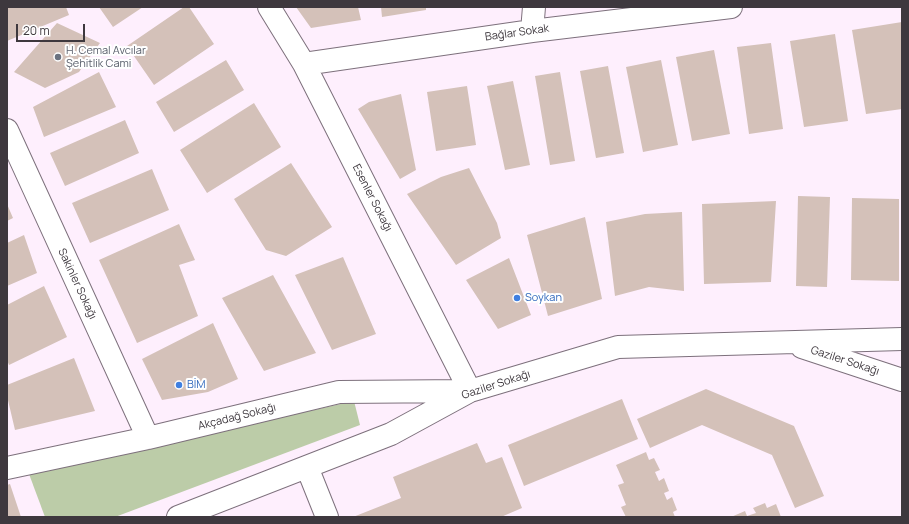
<!DOCTYPE html>
<html>
<head>
<meta charset="utf-8">
<style>
  body { margin:0 }
  #map { position:relative; width:909px; height:524px; overflow:hidden; background:#feeffd; font-family:Manrope,sans-serif }
  canvas { display:block }
  .frame { position:absolute; inset:0; border:8px solid #3e383e; pointer-events:none }
  .scale { position:absolute; left:16px; top:24px; width:69px; height:18px; box-sizing:border-box; border:2px solid #3e383e; border-top:0; padding-left:5px; font-size:12px; line-height:14px; white-space:nowrap; color:#3e383e; -webkit-text-stroke:3px #fff; paint-order:stroke }
</style>
</head>
<body>
<div id="map">
<canvas width="909" height="524"></canvas>
<div class="frame"></div>
<div class="scale">20 m</div>
</div>
<script>
const c = document.querySelector('canvas').getContext('2d');
c.lineJoin = 'round';
function fillPath(path, color) { c.fillStyle = color; c.fill(path, 'evenodd'); }
function trace(path, color, width, dash) { c.strokeStyle = color; c.lineWidth = width; c.lineCap = dash ? 'butt' : 'round'; c.setLineDash(dash || []); c.stroke(path); }
function drawText(font, color, halo, rows, align = 'center') {
  c.font = font + ' Manrope,sans-serif'; c.lineWidth = 4; c.setLineDash([]); c.textBaseline = 'middle'; c.strokeStyle = halo; c.fillStyle = color; for (const [text, x, y, turn = 0] of rows) {
    c.save(); c.translate(x, y); c.rotate((+turn || 0) * Math.PI / 180); c.textAlign = isNaN(turn) ? turn : align; if (halo) c.strokeText(text, 0, 0); c.fillText(text, 0, 0); c.restore();
  }
}
const green = new Path2D(`
  M354,401l6,24 -245,92h-70l-16,-43z`);
const building = new Path2D(`
  M8,7h58l3,8 -62,26v-33z
  M99,7h44l-30,20z
  M184,7h5l25,37 -60,41 -27,-39z
  M296,7h62l3,13 -50,8z
  M381,7h45v3l-44,7z
  M902,22v87l-36,5 -14,-84z
  M57,23l43,20 -21,29 -34,16 -31,-16z
  M835,34l13,87 -44,6 -14,-86z
  M771,43l12,86 -34,5 -12,-87z
  M714,50l16,84 -38,7 -16,-84z
  M226,60l18,30 -70,42 -18,-30z
  M661,60l17,85 -35,7 -17,-85z
  M608,66l16,87 -28,5 -16,-87z
  M99,72l17,35 -72,30 -11,-30z
  M560,72l15,89 -25,4 -15,-89z
  M513,81l17,84 -25,5 -18,-84z
  M467,86l9,59 -40,6 -9,-59z
  M401,94l15,76 -16,9 -42,-70 11,-7z
  M254,103l27,44 -74,46 -27,-43z
  M125,120l14,33 -74,33 -15,-33z
  M291,163l41,64 -46,29 -20,-6 -32,-51z
  M469,168l28,55 4,15 -45,27 -49,-71 34,-17z
  M152,169l17,41 -79,33 -18,-40z
  M798,196l32,1 -3,90 -31,-1z
  M852,198l47,1v82l-48,-1z
  M776,201l-5,81 -67,2 -2,-80z
  M7,204l6,14 -6,3z
  M682,212l2,79 -35,-4 -34,9 -9,-74 39,-8z
  M585,217l17,82 -54,17 -21,-81z
  M179,224l16,36 -16,5 19,51 -61,27 -38,-83z
  M24,235l13,38 -30,13v-43z
  M343,257l33,77 -44,16 -37,-75z
  M509,258l22,57 -33,14 -32,-49z
  M273,275l43,78 -52,18 -42,-73z
  M44,286l23,51 -58,28 -2,-5v-55z
  M213,323l25,56 -30,13 -46,8 -20,-41z
  M74,358l21,53 -80,19 -8,-34v-11z
  M706,389l88,37 30,70 -29,12 -23,-53 -70,-30 -52,23 -13,-29z
  M622,399l16,40 -114,47 -16,-41z
  M477,443l9,20 16,-6 20,51 -21,9h-148l48,-19 -8,-21z
  M646,452l3,8 5,-2 6,12 -5,2 4,9 5,-3 5,13 -5,2 3,7 5,-3 5,13 -4,2 2,5h-49l-5,-10 5,-2 -8,-20 6,-2 -8,-18z
  M10,484l11,33h-14v-32z
  M765,503l2,5 9,-4 5,13h-50l14,-6 2,5 9,-3 -3,-5z`);
const minor = new Path2D(`
  M269,7l35,57 166,327
  M532,31l2,-24
  M304,64l228,-33 199,-24
  M7,130l141,308
  M802,347l100,33
  M307,467l20,50
  M7,468l141,-30 191,-46 128,-1
  M178,517l213,-83 79,-43 148,-44 284,-8`);
const markers = [
  [58,57,4,"#6b7280"],
  [517,298,4,"#3f7fe0"],
  [179,385,4,"#3f7fe0"]
];
const streetNames = [
  ["Bağlar Sokak",517,33,-8],
  ["Esenler Sokağı",372,198,63],
  ["Sakinler Sokağı",77,284,65],
  ["Gaziler Sokağı",845,361,18],
  ["Gaziler Sokağı",496,385,-18],
  ["Akçadağ Sokağı",237,417,-14]
];
const worshipNames = [
  ["H. Cemal Avcılar",66,51],
  ["Şehitlik Cami",66,64]
];
const shopNames = [
  ["Soykan",525,298],
  ["BİM",187,385]
];
fillPath(green, '#bccca8');
fillPath(building, '#d4c1b9');
trace(minor, '#7d707c', 24);
trace(minor, '#fff', 22);
for (const [x, y, r, color] of markers) { const dot = new Path2D(); dot.arc(x, y, r, 0, 2 * Math.PI); c.fillStyle = color; c.fill(dot); trace(dot, '#fff', 1.5); }
drawText('11px', '#3e383e', '#fff', streetNames);
drawText('11px', '#5b616d', '#fff', worshipNames, 'left');
drawText('11px', '#366cbe', '#fff', shopNames, 'left');
</script>
</body>
</html>
